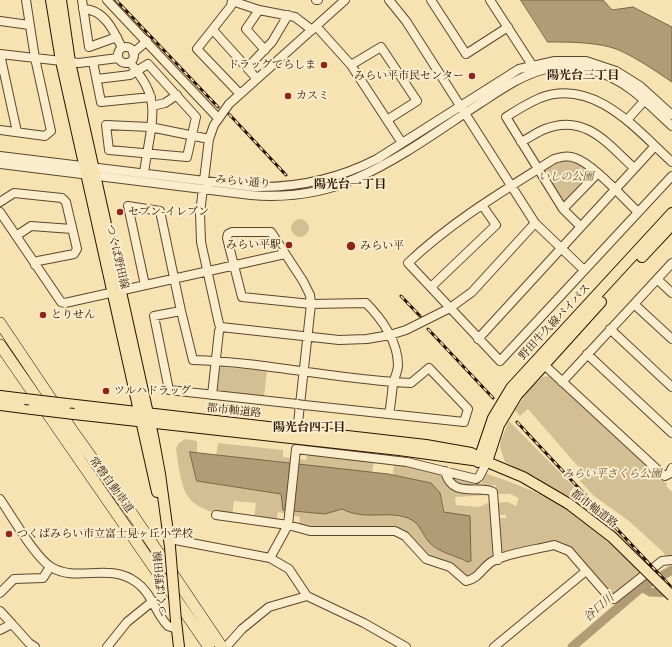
<!DOCTYPE html>
<html>
<head>
<meta charset="utf-8">
<style>
  body { margin:0 }
  canvas { display:block; background:#f7e3b2 }
</style>
</head>
<body>
<canvas width="672" height="647"></canvas>
<script>
const c = document.querySelector('canvas').getContext('2d');
c.lineJoin = 'round';
function fillPath(path, color) { c.fillStyle = color; c.fill(path, 'evenodd'); }
function trace(path, color, width, dash) { c.strokeStyle = color; c.lineWidth = width; c.lineCap = dash ? 'butt' : 'round'; c.setLineDash(dash || []); c.stroke(path); }
function drawText(font, color, halo, rows, align = 'center') {
  c.font = font + ' "Old Standard TT","Noto Serif JP",serif'; c.lineWidth = 4; c.setLineDash([]); c.textBaseline = 'middle'; c.strokeStyle = halo; c.fillStyle = color; for (const [text, x, y, turn = 0] of rows) {
    c.save(); c.translate(x, y); c.rotate((+turn || 0) * Math.PI / 180); c.textAlign = isNaN(turn) ? turn : align; if (halo) c.strokeText(text, 0, 0); c.fillText(text, 0, 0); c.restore();
  }
}
const green = new Path2D(`
  M574,160l18,13v4l-30,27 -20,-32 13,-11z
  M291 228a9 9 0 1 1 18 0a9 9 0 1 1-18 0Z
  M222,367l45,4 -3,26 -46,-4 -1,-3 2,-21z
  M549,376l118,108 -1,2 6,6v65l-5,1 -3,-5 -35,-32 -35,-25 -14,-15 3,-3 -2,-8 -53,-61 -8,7 -5,-6 13,-19 14,-14z
  M509,421l85,86 55,58 -1,1 -65,-57 -29,-20 -49,-27 -5,-15 1,-7z
  M185,439l12,2v12l-6,-1 6,29 84,13 2,16 42,4 17,-5c26,12 47,0 69,10 9,5 10,13 16,21 7,10 19,13 30,16l-17,-63 -9,-10 -38,-8 1,-12 43,8 14,15 39,9 -35,2 1,8 23,2 11,-5 3,57 -25,20c-13,-7 -27,-13 -39,-21 -14,-10 -18,-28 -38,-31l-57,3 -35,-4 1,-9 -22,-5 -2,10 -22,-4 2,-15 -22,-2 -2,15c-49,-7 -50,-24 -56,-68l3,-5z
  M218,443l65,7v7l23,3 1,-7 67,8 -2,12 -156,-18z
  M485,473c25,9 51,18 74,31 31,19 57,44 83,69l-27,24 -4,-1 -46,-51 -61,11 -4,-3 -3,-35h9v-3h-8l-1,-12 11,-1 8,4 3,-8 -9,-4h-14v-9c-17,2 -30,4 -45,-6l2,-4 29,9z`);
const water = new Path2D(`
  M521,0h82l9,10 21,-3 39,20v55c-15,-10 -45,-31 -62,-35 -20,-5 -42,-5 -62,-5z
  M190,452l198,22 43,9 9,10 4,19 26,4 1,45 -3,1c-13,-7 -30,-9 -40,-21 -7,-9 -8,-18 -20,-23 -22,-8 -42,3 -66,-9l-17,5 -42,-4 -2,-16 -84,-13z`);
const river = new Path2D(`
  M642,587l8,5 22,1
  M572,647l70,-60 30,-17`);
const minor = new Path2D(`
  M82,0l7,47 28,-10
  M107,0l111,118
  M232,0l-1,6 -34,43 43,45
  M316,0h2
  M345,0l-116,104 -15,21 -5,14 -9,74 1,29 18,82 2,3 118,13 28,-1 23,-4 16,-5 44,-22 22,-16 63,-69
  M389,0l17,21 129,202 49,47
  M431,0l35,54 42,-27
  M490,0l42,65
  M232,1l27,9 36,7 17,13
  M83,9c21,0 31,22 39,39
  M259,10l-13,19 19,21
  M0,21l29,4
  M316,26l35,39 51,78
  M213,30l44,49
  M118 55a8 8 0 1 1 16 0a8 8 0 1 1-16 0Z
  M133,53l14,-12
  M0,54l79,9 39,-5
  M0,54l17,78
  M93,62l8,40 50,-5
  M130,62c8,11 18,23 21,37 5,18 -5,55 -7,74
  M351,65l30,-18 36,54 -30,19
  M247,68l25,-26 16,-27
  M97,79l33,-4 18,-11 48,53 -9,40 -78,-7 -3,-25 44,2 59,12
  M152,106l13,-3 12,-8
  M627,120l18,-20
  M0,130l45,6 6,-5 -16,-73 -9,-58
  M521,142c8,-4 16,-10 24,-13 40,-16 63,15 89,39
  M0,156l254,31c44,1 84,-8 123,-28l142,-90 36,-8h31l30,10 24,15 32,29
  M0,164l251,31c36,3 73,-2 106,-17 43,-19 82,-48 122,-74 20,-13 42,-29 67,-35 16,-3 35,-2 51,3 31,9 52,33 75,54
  M0,202l14,-9 48,5 4,4 11,47 -3,5 -36,7 -3,4
  M563,209l34,-35
  M0,212l61,90 4,1 220,-49
  M638,212c-15,-14 -46,-49 -63,-54 -7,-3 -14,-1 -21,1 -51,32 -103,63 -146,104l92,98 172,-185
  M581,227l-18,-18 -57,-92c11,-7 22,-14 34,-19 54,-21 97,32 132,64
  M16,236l15,-10 41,3
  M657,279l15,14
  M145,285l-17,-79 32,5 21,100
  M431,287l65,-62 -14,-20
  M634,304l38,35
  M610,329l62,58
  M478,339l177,-193
  M587,354l85,79
  M540,361l121,112 4,3 4,-2 3,-6
  M562,382l110,-119
  M212,395l7,-64 2,-4
  M297,404l-128,-14 -15,-74 27,-5 12,49c73,2 145,20 218,23l18,-15 39,41 -4,13 -160,-17
  M298,423l13,-119 -1,-9 -7,-14 -32,-49h-39l-4,2 -1,4 15,59 69,7 55,-1c16,16 32,39 32,62 0,6 -3,12 -5,18 -1,10 -2,21 -4,31
  M445,471c7,29 35,13 48,21l5,68
  M0,499c11,16 35,58 51,68 26,16 57,-5 85,15 16,11 19,31 32,44l9,3
  M216,515l72,10 22,6h85l10,5 21,23 24,8 16,14c13,-2 16,-14 27,-20 18,-9 42,-11 61,-16l15,6 40,46 5,2 48,-38 10,-1
  M170,539l100,19 19,11 18,27 57,27 42,24
  M270,558l18,-33 8,-76 111,13 69,17 3,-2 8,-15
  M0,593l14,-14 29,-1 7,-11
  M0,611l12,13
  M0,630l12,-6 17,19 6,4
  M107,647l20,-25 26,-21
  M226,647l16,-18 27,-22 38,-11
  M494,647l92,-76`);
const major = new Path2D(`
  M51,0l10,61 96,431
  M61,0l9,62 83,374 7,38 10,73
  M642,257l30,-32
  M0,396l25,3
  M67,404l359,41 45,8 13,7
  M0,405l32,4
  M74,414l325,36 88,12 36,15 46,27
  M478,462l15,-44 18,-30 161,-175
  M487,462l12,-37 18,-30 84,-93
  M176,621l3,26`);
const highway = new Path2D(`
  M0,323l74,110 61,85 87,129
  M0,345l209,302`);
const rail = new Path2D(`
  M116,0l102,107
  M229,114l57,61
  M401,296l19,20
  M428,329l65,69
  M517,422l155,166`);
const minorBridge = new Path2D(`
  M297,404l7,1`);
const majorBridge = new Path2D(`
  M25,399l42,5
  M32,409l42,5
  M569,504l43,33 60,59
  M170,547l6,74`);
const markers = [
  [324,65,4,"#8f2418"],
  [472,76,4,"#8f2418"],
  [288,96,4,"#8f2418"],
  [120,212,4,"#8f2418"],
  [289,245,4,"#8f2418"],
  [351,246,5,"#8f2418"],
  [43,315,4,"#8f2418"],
  [106,391,4,"#8f2418"],
  [9,534,4,"#8f2418"]
];
const poiNames = [
  ["ドラッグてらしま",316,65,"right"],
  ["みらい平市民センター",464,76,"right"],
  ["カスミ",296,96],
  ["セブン-イレブン",128,212],
  ["みらい平駅",281,245,"right"],
  ["みらい平",360,246],
  ["とりせん",51,315],
  ["ツルハドラッグ",114,391],
  ["つくばみらい市立富士見ヶ丘小学校",17,534]
];
const parkNames = [
  ["いしの公園",566,177],
  ["みらい平さくら公園",612,474]
];
const streetNames = [
  ["みらい通り",243,182,5],
  ["つくば野田線",117,257,77],
  ["野田牛久線バイパス",555,322,-47],
  ["都市軸道路",234,411,6],
  ["常磐自動車道",111,485,54],
  ["都市軸道路",594,509,37],
  ["つくば野田線",161,584,-95]
];
const neighbourhoodNames = [
  ["陽光台三丁目",583,76],
  ["陽光台一丁目",350,185],
  ["陽光台四丁目",309,428]
];
const waterNames = [
  ["谷口川",599,608,-41]
];
fillPath(green, '#d4bf94');
fillPath(water, '#b29c76');
trace(water, '#7c6447', 1);
trace(river, '#b29c76', 9);
trace(minor, '#5e462d', 10);
trace(major, '#2b1101', 12);
trace(highway, '#2b1101', 12);
trace(minor, '#faedcd', 8);
trace(major, '#f7e3b2', 10);
trace(highway, '#f7e3b2', 11);
trace(rail, '#2b1101', 3);
trace(rail, '#faedcd', 1.5, [4.5]);
trace(minorBridge, '#5e462d', 10, []);
trace(majorBridge, '#2b1101', 12, []);
trace(minorBridge, '#faedcd', 8);
trace(majorBridge, '#f7e3b2', 10);
for (const [x, y, r, color] of markers) { const dot = new Path2D(); dot.arc(x, y, r, 0, 2 * Math.PI); c.fillStyle = color; c.fill(dot); trace(dot, '#faedcd', 1.5); }
drawText('11px', '#2b1101', '#faedcd', poiNames, 'left');
drawText('italic 11px', '#664e34', '#faedcd', parkNames);
drawText('11px', '#2b1101', '#faedcd', streetNames);
drawText('bold 12px', '#2b1101', '#faedcd', neighbourhoodNames);
drawText('italic 12px', '#614930', '#faedcd', waterNames);
</script>
</body>
</html>
